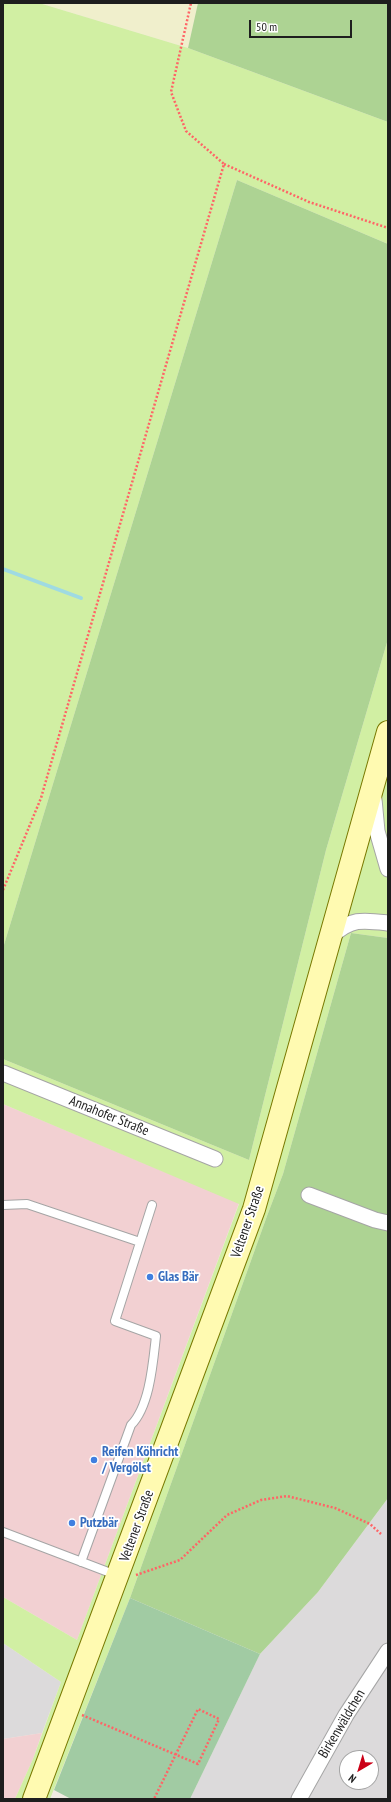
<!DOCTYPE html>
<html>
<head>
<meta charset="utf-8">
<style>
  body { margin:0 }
  #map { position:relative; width:391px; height:1802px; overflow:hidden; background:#f0eae2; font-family:"PT Sans Narrow",sans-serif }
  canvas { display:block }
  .frame { position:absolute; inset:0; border:4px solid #1e1e1e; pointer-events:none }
  .north { position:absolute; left:339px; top:1750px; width:40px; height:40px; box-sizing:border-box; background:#fff; border:1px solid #a5a5a5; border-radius:50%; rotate:218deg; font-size:11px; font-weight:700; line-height:16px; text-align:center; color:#1e1e1e }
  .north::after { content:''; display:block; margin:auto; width:14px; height:18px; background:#cb0017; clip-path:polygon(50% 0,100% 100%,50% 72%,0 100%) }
  .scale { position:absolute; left:249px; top:20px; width:103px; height:18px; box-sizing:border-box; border:2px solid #1e1e1e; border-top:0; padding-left:5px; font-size:12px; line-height:14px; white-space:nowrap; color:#1e1e1e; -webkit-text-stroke:3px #fff; paint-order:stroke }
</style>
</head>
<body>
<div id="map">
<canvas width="391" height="1802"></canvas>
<div class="frame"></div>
<div class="north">N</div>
<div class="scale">50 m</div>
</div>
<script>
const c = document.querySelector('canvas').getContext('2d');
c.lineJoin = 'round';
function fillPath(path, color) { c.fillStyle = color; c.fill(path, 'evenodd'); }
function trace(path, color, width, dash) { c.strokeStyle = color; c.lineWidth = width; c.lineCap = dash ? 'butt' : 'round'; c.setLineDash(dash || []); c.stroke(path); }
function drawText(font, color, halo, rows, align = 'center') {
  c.font = font + ' "PT Sans Narrow",sans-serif'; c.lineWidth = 3.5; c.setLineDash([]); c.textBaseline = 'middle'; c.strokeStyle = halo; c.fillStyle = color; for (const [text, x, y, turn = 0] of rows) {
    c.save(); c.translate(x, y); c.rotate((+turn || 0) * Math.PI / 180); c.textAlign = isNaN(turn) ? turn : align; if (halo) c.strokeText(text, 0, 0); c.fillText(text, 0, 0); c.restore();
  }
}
const residential = new Path2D(`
  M388,1498v301h-198l70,-145 58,-62zM347,1758h24v24h-24z
  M3,1643l58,39 -19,51 -39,6z`);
const commercial = new Path2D(`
  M3,1104l236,99 -162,437 -74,-43z
  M42,1733l-9,26 -18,40h-12v-60z`);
const farmland = new Path2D(`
  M39,3h159l-10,45z`);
const grass = new Path2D(`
  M3,3h36l149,45 200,74v122l-151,-64 -234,768z
  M388,639v299l-37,-5 -68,241 -16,42 -137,382 -80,201h-35l18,-40 28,-77 -58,-39v-46l74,43 162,-436 -236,-100v-45l246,101 77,-310z`);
const forest = new Path2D(`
  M198,3h190v119l-200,-74z
  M237,180l151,64v395l-62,211 -77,310 -246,-101v-111z
  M351,933l37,5v560l-70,94 -58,62 -130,-56 137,-382 16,-42z`);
const cemetery = new Path2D(`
  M130,1598l130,56 -70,145h-119l-17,-9z`);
const stream = new Path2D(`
  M3,569l78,29`);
const path = new Path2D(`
  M224,164l85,38 79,26
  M3,890l38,-92 183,-634 -38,-33 -15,-39 20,-89
  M136,1575l44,-15 47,-45 34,-15 26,-4 48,12 35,16 11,10
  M82,1715l116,49 21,-45 -21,-10 -44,90`);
const service = new Path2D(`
  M3,1205l24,-1 113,38
  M3,1532l113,43
  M81,1562l50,-137c19,-19 22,-63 25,-89l-41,-15 37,-116`);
const minor = new Path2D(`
  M374,799l3,32 11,38
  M332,936c19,-18 31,-16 56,-13
  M3,1073l212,86
  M309,1195l66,25 13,3
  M299,1799l47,-84 42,-64`);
const secondary = new Path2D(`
  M34,1799l220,-590 134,-477`);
const markers = [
  [150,1277,4,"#3f7fe0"],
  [94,1460,4,"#3f7fe0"],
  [72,1523,4,"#3f7fe0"]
];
const streetNames = [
  ["Annahofer Straße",109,1116,22],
  ["Veltener Straße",248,1222,-71],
  ["Veltener Straße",137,1526,-70],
  ["Birkenwäldchen",342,1724,-59]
];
const shopNames = [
  ["Glas Bär",158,1277],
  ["Reifen Köhricht",102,1452],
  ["/ Vergölst",102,1468],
  ["Putzbär",80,1523]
];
fillPath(residential, '#dcdadb');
fillPath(commercial, '#f2d0d2');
fillPath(farmland, '#f0efcc');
fillPath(grass, '#d1efa3');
fillPath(forest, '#add393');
fillPath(cemetery, '#a1cba3');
trace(stream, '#9fdae2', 4);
trace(service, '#a5a5a5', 10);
trace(minor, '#a5a5a5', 17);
trace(secondary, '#797900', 24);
trace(path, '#ff6466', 2.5, [2, 2]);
trace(service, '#fff', 8);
trace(minor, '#fff', 15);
trace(secondary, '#fffab1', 22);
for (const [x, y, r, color] of markers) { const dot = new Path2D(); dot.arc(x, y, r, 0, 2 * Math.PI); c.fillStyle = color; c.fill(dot); trace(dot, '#fff', 1.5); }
drawText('14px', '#1e1e1e', '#fff', streetNames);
drawText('bold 14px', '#366cbe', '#fff', shopNames, 'left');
</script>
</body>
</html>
